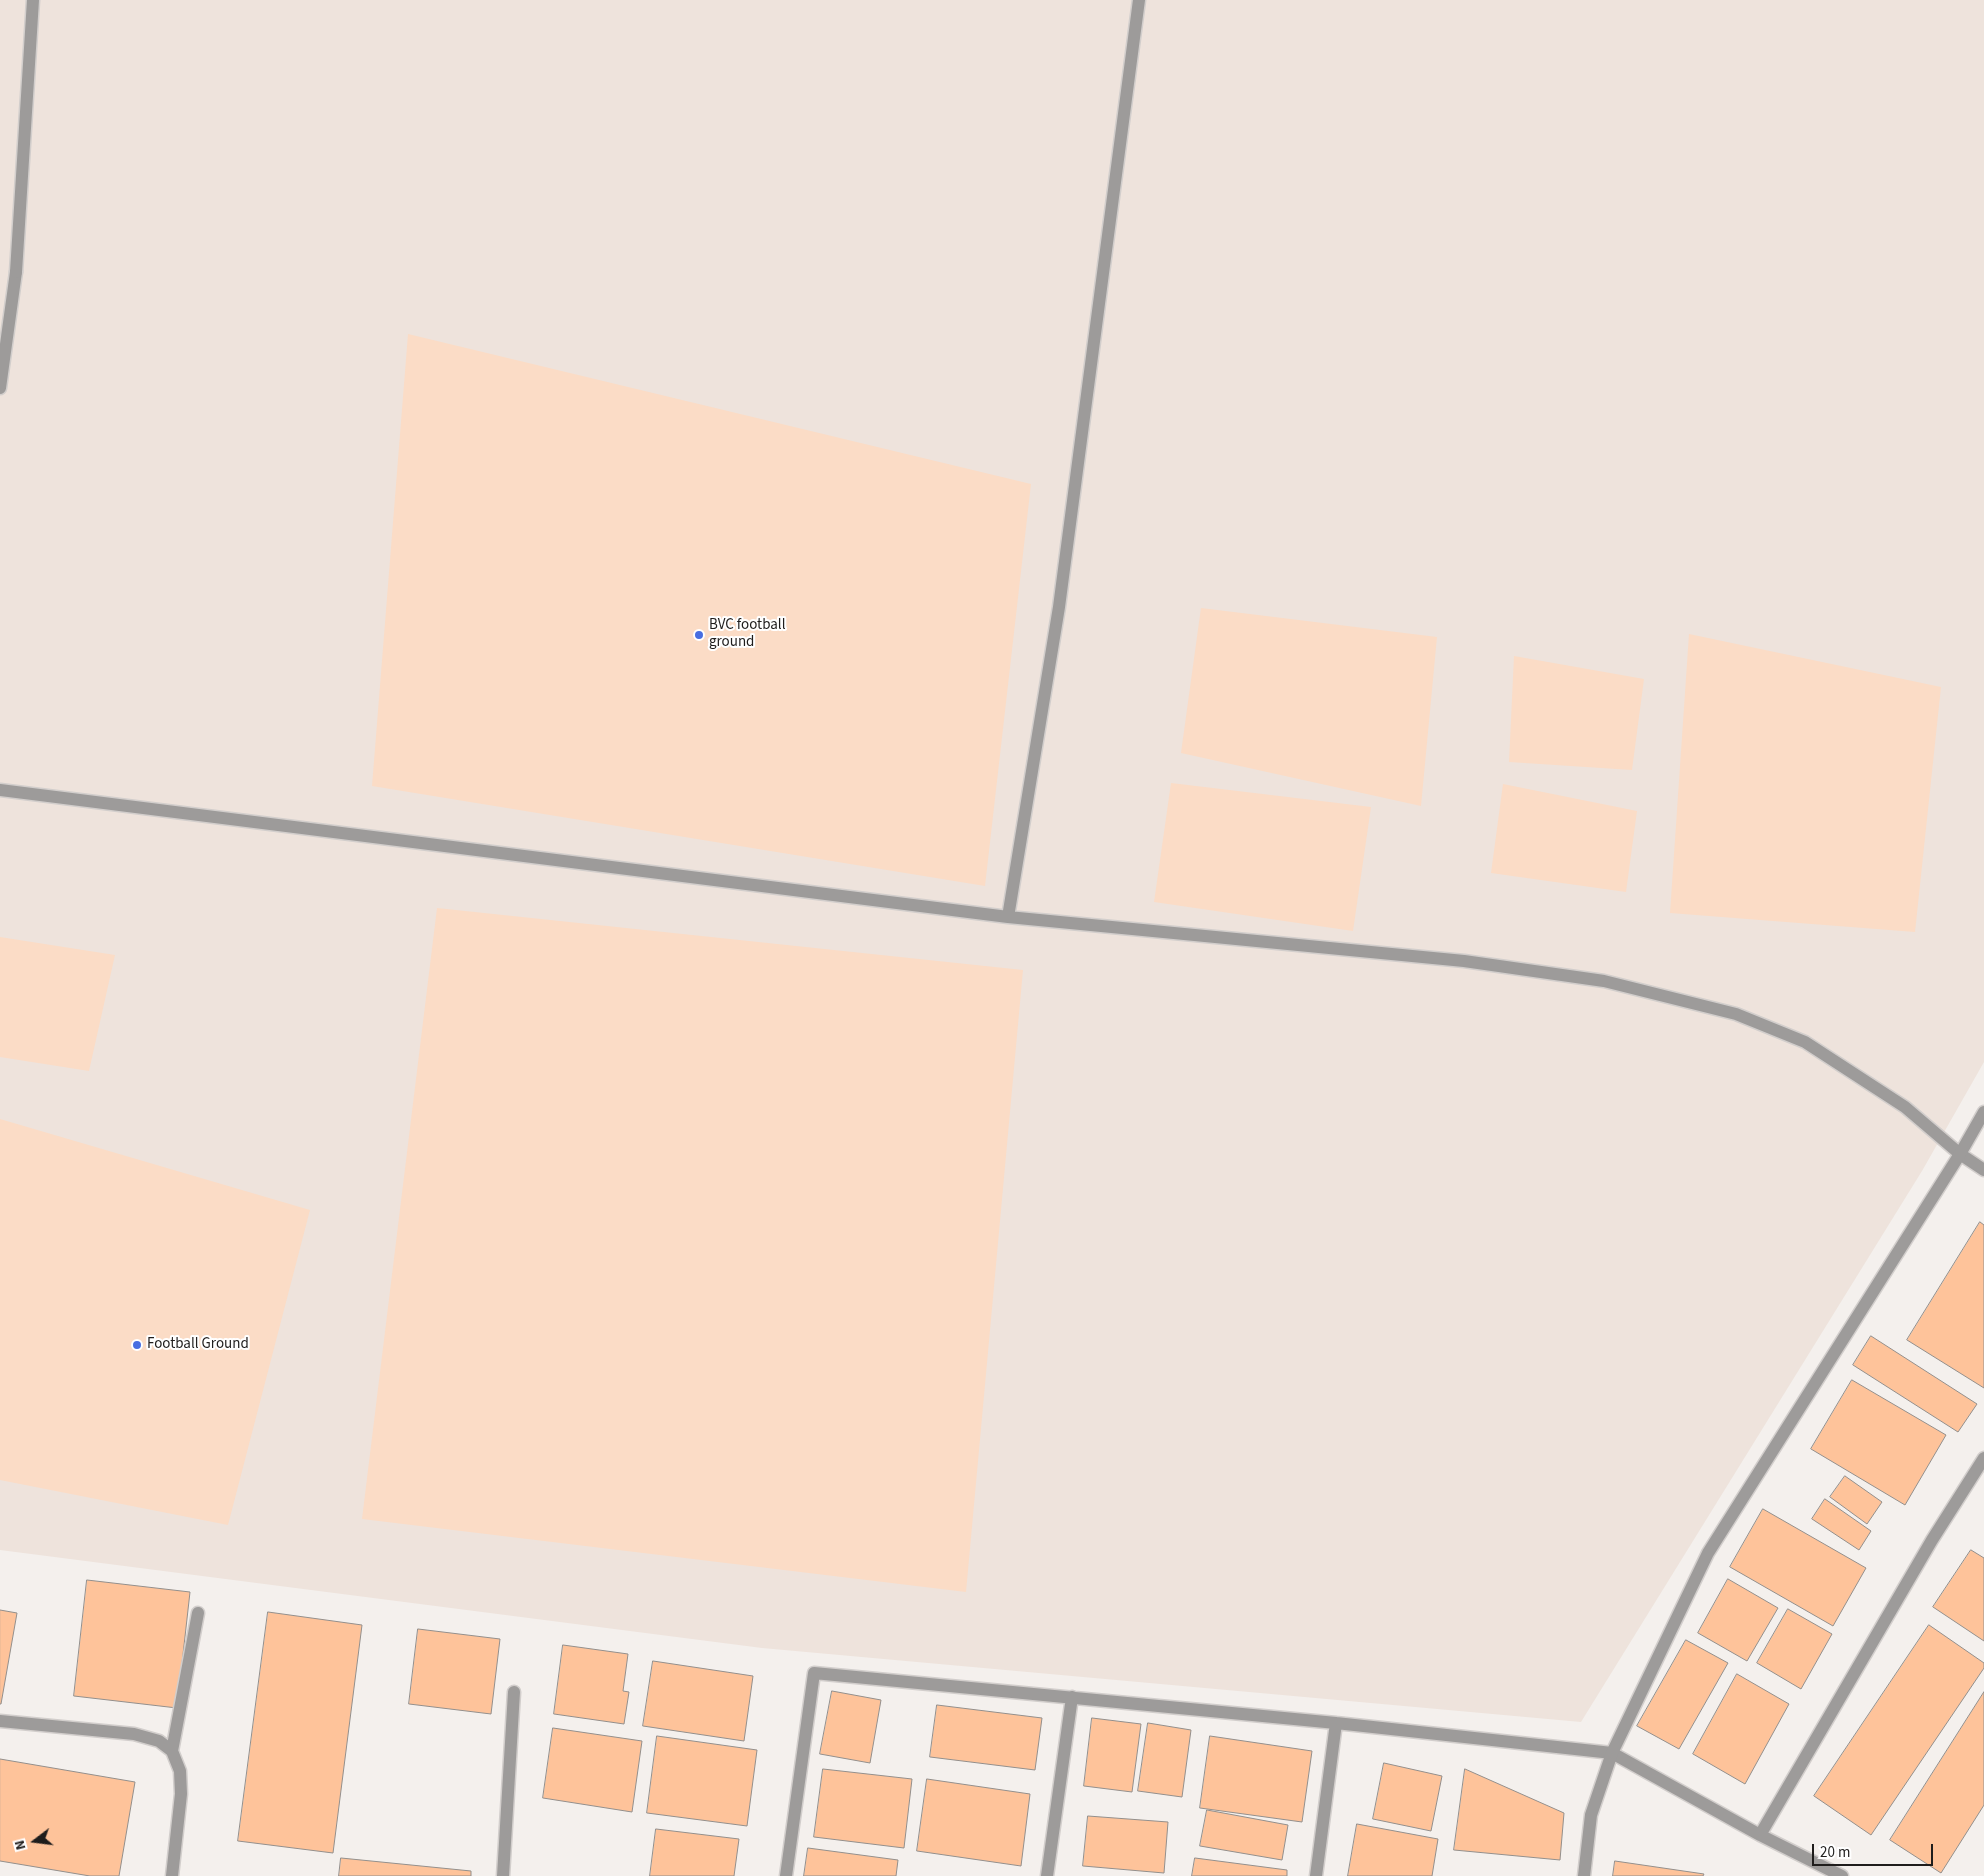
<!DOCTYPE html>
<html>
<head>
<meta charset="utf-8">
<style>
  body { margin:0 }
  #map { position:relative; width:1984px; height:1876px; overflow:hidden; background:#f4f0ed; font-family:"Source Sans 3",sans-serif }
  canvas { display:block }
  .north { position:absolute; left:10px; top:1816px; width:50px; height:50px; -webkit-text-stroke:4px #fff; paint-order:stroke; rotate:255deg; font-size:14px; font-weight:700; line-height:20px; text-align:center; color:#1f1d1c }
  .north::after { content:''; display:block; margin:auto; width:18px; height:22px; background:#1f1d1c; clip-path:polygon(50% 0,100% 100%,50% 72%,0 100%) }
  .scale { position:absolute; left:1812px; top:1844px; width:121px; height:22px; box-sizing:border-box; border:2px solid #1f1d1c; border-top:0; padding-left:6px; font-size:15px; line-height:18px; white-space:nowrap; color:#1f1d1c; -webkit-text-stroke:4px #fff; paint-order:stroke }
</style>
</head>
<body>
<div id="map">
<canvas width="1984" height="1876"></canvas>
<div class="north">N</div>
<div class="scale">20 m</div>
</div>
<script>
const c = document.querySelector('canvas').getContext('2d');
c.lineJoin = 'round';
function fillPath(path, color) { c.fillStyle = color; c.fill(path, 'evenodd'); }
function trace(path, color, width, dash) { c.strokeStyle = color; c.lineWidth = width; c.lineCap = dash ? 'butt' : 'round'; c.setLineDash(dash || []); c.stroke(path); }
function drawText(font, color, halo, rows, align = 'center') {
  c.font = font + ' "Source Sans 3",sans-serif'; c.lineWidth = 4; c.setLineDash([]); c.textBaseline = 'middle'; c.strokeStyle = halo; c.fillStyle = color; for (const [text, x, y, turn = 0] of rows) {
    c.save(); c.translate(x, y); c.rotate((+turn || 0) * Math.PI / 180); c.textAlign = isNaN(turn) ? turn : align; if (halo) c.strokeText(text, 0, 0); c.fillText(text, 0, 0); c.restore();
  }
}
const built = new Path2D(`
  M0,0h1984v1062l-62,109 -341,551 -819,-74 -762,-98z`);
const green = new Path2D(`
  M408,334l623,150 -46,402 -613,-100z
  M1201,608l236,29 -16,169 -240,-53z
  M1689,634l252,53 -26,245 -245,-19z
  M1514,656l130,23 -12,91 -123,-8z
  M1171,783l200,24 -18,124 -199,-29z
  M1503,784l134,27 -11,81 -135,-19z
  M437,908l586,62 -57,622 -604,-73z
  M0,937l115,18 -26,116 -89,-14z
  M0,1119l310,91 -82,315 -228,-45z`);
const building = new Path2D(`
  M1980,1222l4,3v163l-77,-48z
  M1871,1336l106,68 -19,28 -105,-67z
  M1852,1380l94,55 -41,70 -94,-56z
  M1845,1476l37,26 -15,22 -37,-27z
  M1825,1499l46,32 -12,19 -47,-31z
  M1763,1509l103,59 -33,58 -103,-59z
  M1971,1550l13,8v83l-51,-34z
  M1728,1579l50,29 -31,53 -49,-28z
  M87,1580l103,12 -13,116 -103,-12z
  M1788,1609l44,25 -31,55 -44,-26z
  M0,1610l17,3 -16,91h-1z
  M268,1612l94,13 -29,228 -95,-12z
  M1929,1625l55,38v5l-113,167 -57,-39z
  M418,1629l82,10 -9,75 -82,-10z
  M1686,1640l42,23 -49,86 -42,-23z
  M563,1645l65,9 -5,37 6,1 -5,32 -70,-10z
  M653,1661l100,15 -9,65 -101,-15z
  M1737,1674l52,30 -44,80 -52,-30z
  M832,1691l49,9 -11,63 -50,-9z
  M1984,1692v113l-43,68 -51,-33z
  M937,1705l105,13 -7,52 -105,-13z
  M1092,1718l49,6 -9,68 -48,-6z
  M1148,1723l43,7 -9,67 -44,-6z
  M553,1728l89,13 -10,71 -89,-14z
  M657,1736l100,14 -10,76 -100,-13z
  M1210,1736l102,15 -10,71 -102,-14z
  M0,1759l135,23 -16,94h-29l-90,-15z
  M1384,1763l58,13 -11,55 -58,-12z
  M823,1769l89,10 -8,69 -90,-11z
  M1465,1769l99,44 -4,47 -106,-10z
  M927,1779l103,15 -9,72 -104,-15z
  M1207,1810l81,15 -6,35 -82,-14z
  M1088,1816l80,6 -4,51 -81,-7z
  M1357,1824l81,15 -6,37h-84z
  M656,1829l83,10 -5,37h-84z
  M808,1848l90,12 -2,16h-92z
  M341,1858l130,13v5h-132z
  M1195,1858l92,12v6h-95z
  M1615,1861l89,13 -1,2h-90z`);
const service = new Path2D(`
  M0,388l16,-116
  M0,790l1008,127 456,44 140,20 132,33 69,28 100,65 55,47
  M1008,917l51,-310 80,-607`);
const minor = new Path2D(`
  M16,272l17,-272
  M1960,1154l24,16
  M0,1721l134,13 25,7 13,10 8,20 1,23 -9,82
  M172,1751l26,-138
  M1760,1835l172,-295 52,-82
  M503,1876l11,-184
  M786,1876l28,-203 522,50 276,30 148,82 82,41
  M1047,1876l25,-179
  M1316,1876l20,-153`);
const tertiary = new Path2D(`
  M1584,1876l7,-61 21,-62 96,-200 252,-399 24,-42`);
const markers = [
  [699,635,5,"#486ee1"],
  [137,1345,5,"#486ee1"]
];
const poiNames = [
  ["BVC football",709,626],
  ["ground",709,643],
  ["Football Ground",147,1345]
];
fillPath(built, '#eee3dc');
fillPath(green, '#fbdcc6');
fillPath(building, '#fec39a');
trace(building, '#938f8c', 1);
trace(service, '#d2cecc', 15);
trace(minor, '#d2cecc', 15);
trace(tertiary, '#d2cecc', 15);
trace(service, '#9d9b9a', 12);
trace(minor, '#9d9b9a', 12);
trace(tertiary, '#9d9b9a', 12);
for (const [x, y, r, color] of markers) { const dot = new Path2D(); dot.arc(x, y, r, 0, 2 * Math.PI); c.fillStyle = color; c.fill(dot); trace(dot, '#fff', 2); }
drawText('15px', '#1f1d1c', '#fff', poiNames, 'left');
</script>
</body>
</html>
